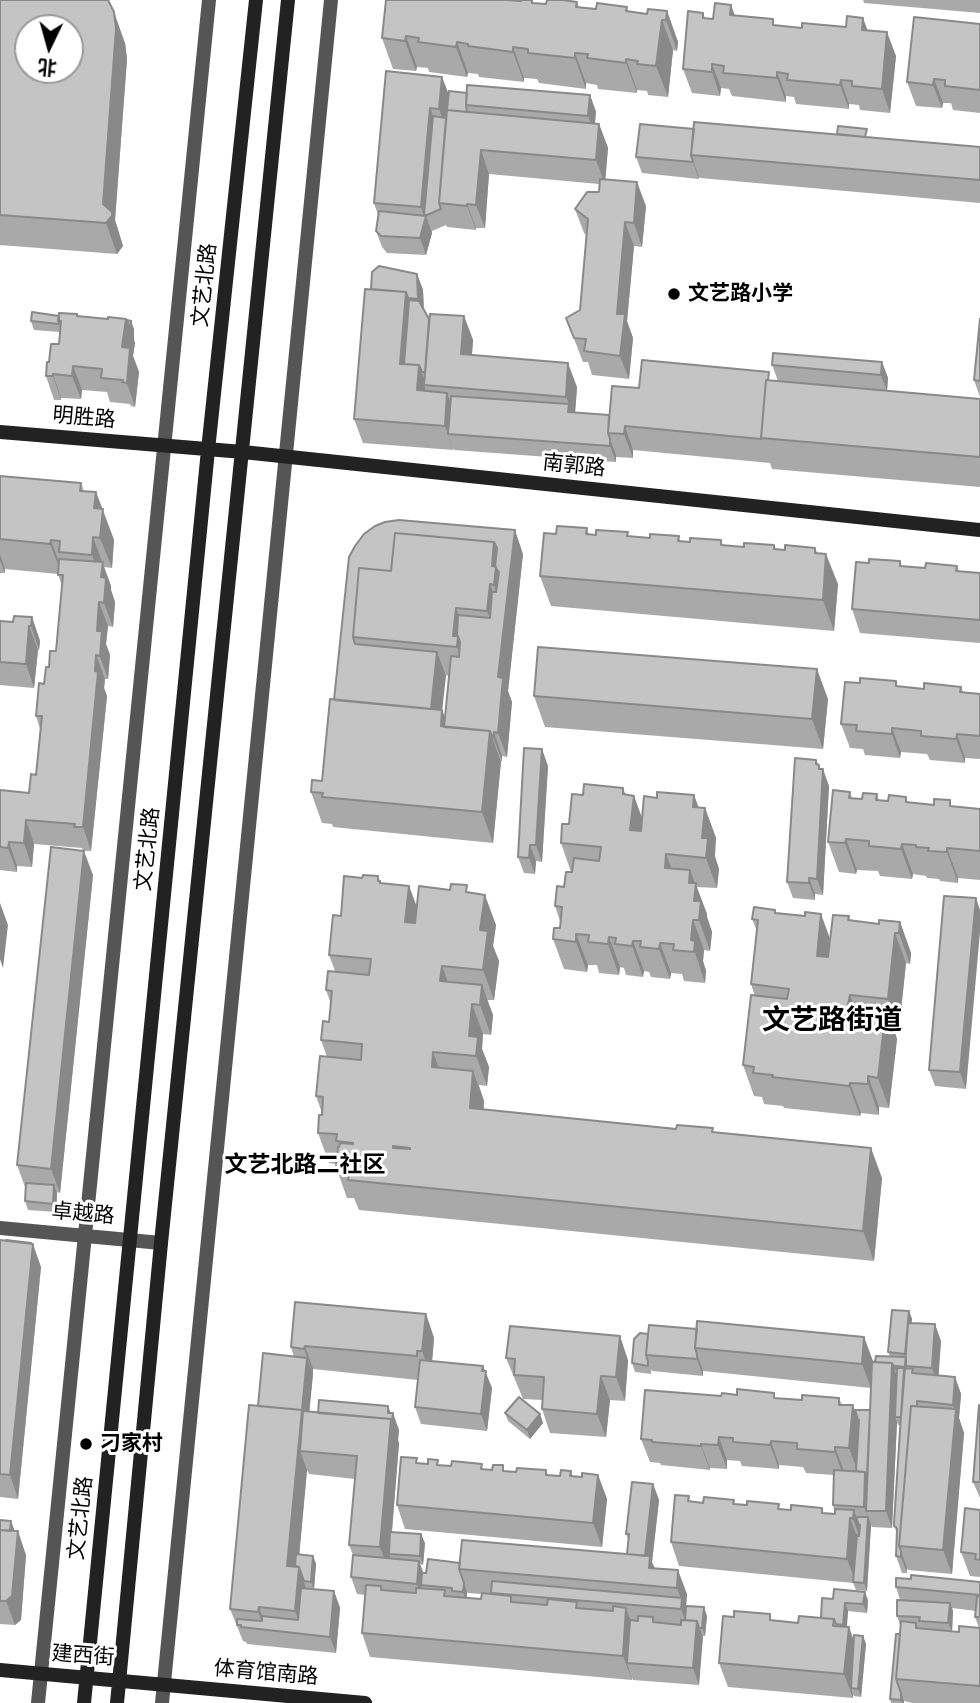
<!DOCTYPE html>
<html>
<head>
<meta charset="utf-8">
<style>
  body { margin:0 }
  #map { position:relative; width:980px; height:1703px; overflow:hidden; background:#fff; font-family:"Open Sans","Noto Sans SC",sans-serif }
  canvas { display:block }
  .north { position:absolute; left:14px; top:14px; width:70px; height:70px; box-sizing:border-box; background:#fff; border:2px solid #999; border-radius:50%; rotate:185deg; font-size:19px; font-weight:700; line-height:28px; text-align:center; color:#000 }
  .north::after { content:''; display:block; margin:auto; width:24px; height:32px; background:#000; clip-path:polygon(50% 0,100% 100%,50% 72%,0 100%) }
</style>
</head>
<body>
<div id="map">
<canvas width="980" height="1703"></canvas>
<div class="north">北</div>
</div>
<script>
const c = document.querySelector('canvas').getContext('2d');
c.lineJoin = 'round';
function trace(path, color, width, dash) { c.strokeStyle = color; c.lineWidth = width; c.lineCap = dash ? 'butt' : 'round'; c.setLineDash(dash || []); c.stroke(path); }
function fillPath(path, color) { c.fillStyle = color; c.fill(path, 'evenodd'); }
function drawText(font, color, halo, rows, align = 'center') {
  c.font = font + ' "Open Sans","Noto Sans SC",sans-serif'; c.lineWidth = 6; c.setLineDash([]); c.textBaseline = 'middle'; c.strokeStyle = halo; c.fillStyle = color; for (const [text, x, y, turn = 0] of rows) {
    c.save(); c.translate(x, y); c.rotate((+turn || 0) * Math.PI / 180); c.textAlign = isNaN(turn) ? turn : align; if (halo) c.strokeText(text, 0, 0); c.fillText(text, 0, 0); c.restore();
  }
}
const street = new Path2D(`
  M0,1228l161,15
  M38,1703l171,-1703
  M162,1703l169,-1703`);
const secondary = new Path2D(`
  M0,432l243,20 737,78
  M0,1670l365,33
  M84,1703l124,-1253 48,-450
  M117,1703l44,-460 127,-1243`);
const wall = new Path2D(`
  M0,0l125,43 2,16 -12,161 8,26 -6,8 -117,-9z
  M863,0h117v13l-116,-10z
  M577,2l2,5 17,2 31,-2 1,5 19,2 20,-3 11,31 -1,9 -4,-1 -5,47 -20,-2 -1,-4 -10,-1v3l-39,-4 -1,-4 -11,-2v6l-47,-6 -2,-4 -13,-1v4l-45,-5 -1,-3 -10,-1 -1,4 -38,-5 -1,-4 -11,-1 -1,4 -23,-2 -11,-31 152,-35 12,1z
  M703,13l2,5 8,1 22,-3 41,10 26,2 66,2 28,26 -6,57 -30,-3 -1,-5 -10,-1v5l-53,-5 -2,-7 -8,-1v6l-54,-6 -3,-7 -8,-1 -1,8 -28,-3 -9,-24z
  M980,24v89l-27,-3 -2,-7h-8l-1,5 -26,-2 -9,-24z
  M386,71l62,23 19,-1 123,2 6,17 -1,11 4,1 9,24 -3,31 41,27 -4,41 -8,-1 -7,75 6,17 -4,41 -37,-4 -4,-13h-5l-17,-44 14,-8 6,-75 -2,-2 -9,-24 24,-17v-8l-110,-10 -4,54h-9v2l-29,-3 -1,-2 -14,6v2l-6,22 -39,-2 -5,-6 -6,-16 2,-16 -4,-12z
  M694,129l176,8 110,10v56l-280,-25 -1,-1v2l-57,-6 -6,-16z
  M417,274l6,16 1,20 5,9 35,-3 9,24 -1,15 105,32 -2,25 34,3 30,-27 139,-7 -6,-16 110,-3 6,16 -1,13 93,8v88l-208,-18 -2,-6 -137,-13v8l-17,-1v-2v7l-162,-12v-2l-1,2 -90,-7 -9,-24 17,-130z
  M59,316l68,4 7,9v11l1,3 -2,13 6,16 -4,35 -4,-1 -1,-2 -20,-2 -3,-10 -25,-2 -1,9 -20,-1v2h-7l-8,-24 3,-14 10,-18 1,-12 -26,-2 -3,-9z
  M980,319v78l-6,-17z
  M0,476l81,7 3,8 12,1 18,48 -2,28 -8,-1 7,19v4l4,12 -2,25 -5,-1 -2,18 4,11 -2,24h-3l-1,9 3,8 -16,155h-8l-1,-3 -48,-4 -2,23 -15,-1v6l-17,-2v-80l29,3 7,-18 4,-46 -4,-13 13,-49 7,-16 6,-65 -4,-12 -53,-5v4h-5z
  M385,522l138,32 -15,137 4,11 -5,55 -5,-1v5h-1l-8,82 -160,-16 -1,-3 -10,-1 -11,-31 11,-11 12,-81zM445,675l4,1 -4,42 -3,-8z
  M587,528l2,7 61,3 29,-2 1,5 10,1 31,-2 2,5 21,2 30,-2 2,4 9,1 30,-2 2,5 21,31 -4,47 -283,-25 -11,-30 16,-42z
  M900,561l2,5 23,2 32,-2 2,5 21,2v70l-120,-10 -8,-24 17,-46z
  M32,617l8,24 -1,9h-1l-4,38 -34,-3v-64l13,1z
  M860,683l64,6 37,-2 2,5 17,2v65l-15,-1v5l-35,-3 -3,-6 -26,-2 -1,6 -35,-3 -2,-6 -13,-1 -9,-24z
  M534,696l294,3 -5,50 -278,-22z
  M816,760l13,26 -6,109 -8,-1v6l-22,-2 -6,-16z
  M548,766l-6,96 -6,-1 -1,13 -11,-1 -6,-16z
  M850,792l2,6 10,1 15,-5 2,6 9,1 18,-4 2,6 72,6v71l-22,-2v5l-18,-2 -1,-2 -12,-1 -1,-2 -13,-2 -1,5 -32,-3 -2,-5 -21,-1 -1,4 -17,-2 -11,-30z
  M583,795h43l8,1 8,23 15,-21 37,-3 4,12 7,1 11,30 -2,18 5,13 -2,19 -20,-1 10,27v3l5,15 -2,19 -6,-1 -1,11 3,10 -1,12 -21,-2 -2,-7 -11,-1 -1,6 -19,-2 -2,-5 -5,-1 -1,6 -17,-2 -2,-7 -4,-1 -1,8 -20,-2 -2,-8h-9l-1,7 -23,-3 -11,-30 7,-11v-7l-5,-15 16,-34 -10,-29 8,-19z
  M93,875l-33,318 -3,-1 -1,20 -28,-2 -3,-9v-14l-8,-22z
  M378,876l3,7 28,3 8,21 52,-14 27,32 -3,21 6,15 -5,39h-7l6,15 -2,20 -8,-1 -1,15 7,18 -2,19 -8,-1 5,16v9l230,22 168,46 -8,83 -515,-51 -5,-12h-7l-11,-31v-3l-7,-1 -11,-30 4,-20 -6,-17 11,-39 -6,-17 8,-18 2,-18 -5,-14 9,-19 -6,-16 12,-39 21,-38z
  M944,896l22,193 -31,-3 -6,-16z
  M775,910l1,3 54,25 19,-22 1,4 29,4 21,-2 11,31 -1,11 -4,-1 -7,66h-5l3,10 -8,69 -10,-1v8l-18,-2 -1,3 -76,-8 -1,-2 -19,-2 -2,-7 -8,-1 -11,-31 12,-69 -4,-12 6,-53 -5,-12z
  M0,1240l41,27 -23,232 -18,-2z
  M909,1311l3,8 -1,4 30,18 -3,35 17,1 6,17 -2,24 5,15 -12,141 -44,-4 -1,-2v5h-5l-6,-17 1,-23 -3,-7 6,-101h-2l-1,-3 -5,106 -20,-1 -1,-2 -4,66 -11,-1 -3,-7 -174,-17 -8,-24 20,-40 12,1 31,-3 1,4 100,10 -2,-9 1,-30 -28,-2 -3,-6 -24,-2v4l-37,-3 -2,-5 -13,-1v9l-17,-1v2l-49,-5 -1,-2 -10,-1 -9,-23 80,-43 55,2 26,2 37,-2 3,7 13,5h15l1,-22 -168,-17v5l-51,-5 -1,-2v5l-16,-2 -3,-9 16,-29 49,-5 167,8 9,25h2l15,-6 -2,-4z
  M426,1314l8,24 -2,23 51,5 9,22 -5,43 -66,-7 -6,-17 3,-27 -105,-11v4l-4,39 82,1 8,17 -1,10 1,3 -7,89 33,11 -2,22 -3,-1 3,9h3l34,-10 167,-9 2,-14 -3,-6 27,-50 6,16 -7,62 3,6 32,26 -1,12 21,10 -2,20h-3l-3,49 -66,-5 -1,-2v2l-262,-23 -8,-24 3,-38 -8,-1 -6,-17 2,-22 -4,-10 6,-66 -46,-5 -2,-4 -8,84 14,2 3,8 -2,25 20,2 6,17 -4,45 -89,-9 -1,-2 -3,-1 -13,-32 28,-203 36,-49 -3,-10zM467,1592l1,1 14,1 -1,5 -14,-1z
  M506,1358l122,2 -3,41 -15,-1 -4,37 -56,-4 -8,-24v-9l-19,-1z
  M980,1406v92l-7,-16z
  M505,1413l35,1 3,9 -13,16 -22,-18z
  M419,1463l97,9 30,-2 2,5 12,1 11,-5 2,5 9,1 16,-2 9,24 -5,48 -197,-18 -8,-24z
  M980,1510v67l-10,-1 -9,-24z
  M0,1520l11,1 3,10 12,24 -5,65 -6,5 -15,-1z
  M911,1579l69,3v121h-68l-8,-2v2h-13l-1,-4 11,-74h-1l-3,-9 3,-16 -4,-13zM952,1608l24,3 -1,6 4,11 -20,4h-7l1,-21z
  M822,1598l46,2 -1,13 -19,-2 -1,16h2l5,14 9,-5 3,8 -5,53 -7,-1 -1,-1v3l-125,-11 -9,-24 53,-43 26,3 23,-5z`);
const shadedWall = new Path2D(`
  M731,5l9,24 -10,-14z
  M667,11l11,31 -1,9 -11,-31z
  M114,12l11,31 2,16 -12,161 8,26 -6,8 -11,-31 -3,-19z
  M863,18l9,24 -10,-12z
  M662,20l11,30 -5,47 -12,-31z
  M887,32l9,24 -6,57 -8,-24z
  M406,36l11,31 -1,4 -11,-30z
  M457,42l11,31 -1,4 -11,-30z
  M513,47l11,31v4l-11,-30z
  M575,53l11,30v6l-11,-31z
  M626,59l11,31v3l-11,-30z
  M712,64l9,24 -1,8 -8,-24z
  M777,72l9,24v6l-9,-24z
  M442,77l9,23 -4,32 -8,-23z
  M934,79l9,24 -1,5 -9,-23z
  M841,80l8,24v5l-9,-24z
  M590,95l6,17 -2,20 -6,-16z
  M430,108l9,23 -15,84 2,4v-3l6,17 -6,22 -6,-17 5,-18 -4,-13z
  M599,124l9,24 -3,36 -9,-24z
  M481,150l8,24 -4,54 -9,-23z
  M693,160l6,17v2l-6,-17z
  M637,182l9,24 -4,41 -8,-24z
  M467,204l9,24v2l-9,-24z
  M625,222l9,24 -7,75 6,17 -4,41 -9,-23 -3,-42z
  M417,274l6,16 1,26 -6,-17z
  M406,292l8,24 -4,55 -10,-7z
  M464,316l9,24 -3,38 -9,-24z
  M126,319l5,12v-10l3,8v11l1,3 -2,13 6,16 -4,35 -8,-24 -5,-36z
  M882,362l6,16 -1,13 -6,-16z
  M568,363l9,24 -3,41 -6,-16 1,-8 -3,-7z
  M419,365l7,20h-2l3,9 -10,-4z
  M73,366l9,24 -1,9 -9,-23z
  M53,374l8,24v2l-8,-24z
  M447,393l9,24 -8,17 5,16 -8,-24z
  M625,426l8,24v8l-9,-24z
  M610,439l6,16v7l-6,-16z
  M96,492l18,48 -2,28 -12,-30 -6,-30z
  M515,530l8,24 -15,137 4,11 -5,55 -9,-24v-56z
  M93,537l18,49v4l4,12 -2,25 -9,-24 -1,-18 -11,-30z
  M51,540l11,31v3l-12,-30z
  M494,542l11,31 -7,-1 9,25 -2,19 -11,-31 -2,-19z
  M815,548l10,27 1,-21 12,30 -4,47 -11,-31 -8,-47z
  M0,554l5,15v4l-5,-13z
  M490,584l11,31 -3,26 -11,-30z
  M99,602l9,24 -2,18 4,11 -2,24 -8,-23 -3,-25z
  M456,608l11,30 1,39 -15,-41z
  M32,617l8,24 -1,9 -8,-24z
  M29,626l9,24 -4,38 -8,-24z
  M437,652l9,24 -7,63 -9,-24z
  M96,655l9,24 -1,9 3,8 -16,155 -8,-24z
  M817,669l11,30 -5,50 -11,-30z
  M442,710l9,23 -10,-7z
  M892,728l9,24 -1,6 -8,-24z
  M490,731l11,31 -8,81 -11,-31z
  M494,732l8,24v5l-9,-24z
  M957,734l8,24v5l-9,-24z
  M542,749l6,17 -6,96 -6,-17z
  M816,760l7,16v-7l6,17 -6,109 -6,-16z
  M623,788l9,24 2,-16 11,30 -4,34 -11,-30 -7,-36z
  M694,795l10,27 1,-14 11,30 -1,18 4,13 -2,19 -11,-30 -13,-51z
  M26,820l8,24 -2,23 -8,-24z
  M846,839l11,31 -1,4 -11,-31z
  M9,842l8,24v6l-9,-24z
  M902,844l11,30 -1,5 -11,-30z
  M530,845l6,16 -1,13 -6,-16z
  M947,848l11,30v5l-11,-31z
  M84,851l9,24 -33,318 -9,-24z
  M666,854l12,31 -13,-17z
  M690,870l17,44v3l5,15 -2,19 -11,-31 -10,-37z
  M809,878l6,16v6l-6,-17z
  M409,886l11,30 -4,36 -11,-30z
  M485,895l11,30 -3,21 6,15 -5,39 -11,-30 -3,-40z
  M976,898l4,12v22l-14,157 -6,-17z
  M0,903l8,22 -5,43 -3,-9z
  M821,914l11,30 -4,42 -11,-30z
  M693,920l11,30 -1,11 3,10 -1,12 -14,-43z
  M900,922l11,31 -1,11 -11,-31z
  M895,933l11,30 -7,66 -11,-30z
  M576,934l12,31 -1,7 -11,-30z
  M609,937l11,30 -1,8 -11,-31z
  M633,941l11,30 -1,6 -11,-31z
  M660,943l11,30 -1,6 -11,-30z
  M442,966l11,30 -13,-15z
  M482,985l11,30 -2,20 -11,-30z
  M850,995l11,30 -13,-21z
  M472,1004l11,30 -1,15 7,18 -2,19 -18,-50z
  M886,1008l11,31 -8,69 -11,-30z
  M433,1052l11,30 -12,-15z
  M473,1071l11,30 -3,38 -11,-31z
  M868,1076l11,31v8l-11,-31z
  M850,1083l11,30 -1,3 -11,-30z
  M871,1148l11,30 -8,83 -11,-30z
  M54,1185l3,8 -1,19 -3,-8z
  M33,1244l8,23 -23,232 -8,-24z
  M909,1311l3,8 -4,43 -3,-8z
  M426,1314l8,24 -3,37 -9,-24z
  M935,1324l6,17 -3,43 -6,-16z
  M620,1336l8,24 -3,41 -9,-24z
  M864,1337l9,24 -2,27 -9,-24z
  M305,1346l8,23v4l-9,-24z
  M697,1354l6,17v5l-6,-17z
  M307,1358l6,16 -5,52 -8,25 7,19 -10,110 -10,-14z
  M892,1363l6,17 -3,37 2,5 -5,106 -6,-17z
  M483,1366l9,22 -5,43 -6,-17z
  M601,1376l9,24 -4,37 -9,-23z
  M955,1377l6,17 -2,24 5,15 -12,141 -9,-24 12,-137 -2,-8z
  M853,1405l9,24 -4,43 -9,-24z
  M388,1406l5,13v-6l6,17 -1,10 1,3 -9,111h-1l1,3 -1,14 -9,-24z
  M540,1414l3,9 -13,16 -3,-9z
  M719,1437l8,23v9l-9,-24z
  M771,1441l8,24v4l-9,-24z
  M701,1444l9,24v2l-9,-24z
  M835,1447l9,24 -1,5 -8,-24z
  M865,1472l6,16 -5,23 5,14 -4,66 -3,-8 4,-66 -4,-10z
  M598,1475l9,24 -5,48 -9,-24z
  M653,1484l6,16 -7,62 7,18 -14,-19z
  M854,1510l8,24v9l-9,-24z
  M850,1518l9,24 -3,41 -9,-24z
  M11,1521l3,8 -2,24 -3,-8z
  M18,1531l8,24 -5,65 -6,5 -9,-24z
  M421,1534l4,9 -2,22 -3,-9z
  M901,1551l6,17v5l-6,-16z
  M313,1556l3,8 -2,26 -3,-8z
  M419,1561l6,16 -4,8 2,8v7l-6,-16z
  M299,1567l8,24 -3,44 -9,-24z
  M678,1570l9,24 -1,14 1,18 -6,-17 1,-7 -5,-14z
  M464,1583l3,9 -1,9 -3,-9z
  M334,1591l6,17 -4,45 -6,-16z
  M865,1592l3,8 -1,13 -4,-9z
  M845,1603l3,8 -2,22 -3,-8z
  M950,1603l3,8 -1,21 -4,-9z
  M259,1607l8,23h-2l-7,-18z
  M704,1607l3,9 -2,20 -3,-8z
  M626,1608l9,24 -8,31 5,17 -9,-24z
  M697,1621l6,16 -4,48 -6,-17z
  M849,1627l8,24 -6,37 2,7v3l-9,-24z
  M863,1636l3,8 -5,53 -3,-8z
  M901,1693l3,8v2h-2l-1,-3z`);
const building = new Path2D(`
  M0,0h108l6,12 2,17 -13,175 9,8v4l-6,7 -106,-8zM28,28h42v42h-42z
  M386,0h121l14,1v-1h11v3l14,1 1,-4h16l14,2 -1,5 20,2 1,-6 30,4 -1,4 21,3 1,-5 19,2 -1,9h-4l-6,46 -19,-2 1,-3 -12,-2v4l-39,-5 1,-4 -13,-1v5l-47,-5v-4l-15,-2v5l-45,-6v-2l-11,-2 -1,5 -38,-5 1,-4 -13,-2 -1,5 -23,-3z
  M715,3l16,2 -1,10 43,4v6l29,3v-5l44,4 1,-11 16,2 -1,12 25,2 -5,57 -30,-3v-5l-11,-1 -1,5 -53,-5 1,-6 -11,-2v6l-54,-5 1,-7 -12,-2v8l-29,-3 5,-58 15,2v5l10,1z
  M914,17l66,7v66l-35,-4v-6l-11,-1 -1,6 -26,-3z
  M386,71l56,6 -3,32 -9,-1 -9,99 -47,-4z
  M467,85l123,10 -2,21 -122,-11z
  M449,91l18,2 -1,12 1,7 -20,-2 -1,8z
  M447,110l152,14 -3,36 -115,-10 -5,55 -9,-1v2l-28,-3z
  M433,116l13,2 -7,85 2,6 -14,6h-3z
  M694,122l286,25v33l-289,-25z
  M640,124l54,5 -3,26 2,7 -57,-5z
  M838,126l29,3 -2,8 -28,-3z
  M600,179l37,3 -3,41 -9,-1 -8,92h8l-5,42 -36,-5 2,-12 -12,-1 -8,-20 14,-8 8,-91 -13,-10 12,-17h12z
  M379,211l47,5 -6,22 -39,-2 -5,-5z
  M379,266l38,8 1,25 -10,-1 -2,-6 -35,-3 1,-17z
  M365,289l41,3 -6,72 19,1 -2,25 30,3 -2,33 -91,-7z
  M409,300l10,1 10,18 -4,53h-3l-3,-7 -15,-1z
  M32,312l27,4v8l-28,-3z
  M59,313l18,1v2l31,3v-2l18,2 -4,28 8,1 -3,35 -5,-1 1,-2 -22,-2 1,-9 -29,-3 -1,10 -19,-2v2h-7l1,-14h2l2,-18h8l2,-23h-3z
  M430,314l34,2 -3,38 107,9 -2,34 -142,-12z
  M980,319v62l-6,-1z
  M127,320l4,1v10z
  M773,353l109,9 -1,13 -109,-10z
  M642,360l127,12 -1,8h-2l-5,59 -136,-13 -1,8 -16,-1 4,-47 27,2z
  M766,380l214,19v58l-219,-19z
  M451,396l118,8 -1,8 41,3 -1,18 2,6v7l-162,-12z
  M0,476l81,7 -1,8 16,1 -2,16 9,1 -3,29 -7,-1 -1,18 -33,-3 1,-11 -9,-1 -1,4 -50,-5z
  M399,520l116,10 -17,147 5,1 -5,55 -4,-1 -1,5h-1l-2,-6 -46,-4 7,-71 8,1 1,-15 -2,-6h-1l1,-21 32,3 2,-26h4l3,-20 -4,-5 2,-19 -3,-6 -99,-9 -4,38 -32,-3 -6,69 2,7 82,8 -6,57 -97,-9 15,-143 6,-11 9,-12 11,-8 10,-4z
  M557,526l30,2 -1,6 10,1v-5l32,2 -1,4 23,2v-4l29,2 -1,5 12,1v-4l31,2v5l23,2v-4l30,2v4l11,1v-5l30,3v5l11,1 -3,46 -283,-24 4,-43 12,1z
  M395,533l99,9 -2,24 4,1 -2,18 -4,-1 -3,27 -31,-3 -3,28h5l-1,11 -104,-10 6,-69 32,3z
  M59,559l44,3 -2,15 5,1 -2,25 -5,-1 -2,29h5l-2,25 -4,-1 -1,16 3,1 -15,155h-9l1,-3 -49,-4 -2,23 -15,-1 -1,6 -8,-1v-57l29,3 2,-19 5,1 6,-59h-6l3,-33 5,1 2,-17h3l1,-16h6l7,-76h-5z
  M869,559l31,2v5l25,2 1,-5 31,3 -1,5 24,2v47l-128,-11 4,-47 13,1z
  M14,616l18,1 -1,9h-2l-3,38 -26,-2v-41l13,1z
  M538,647l279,22 -5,50 -278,-23z
  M860,678l36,3v5l28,3v-6l37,4 -1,5 20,2v42l-23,-2 -1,5 -35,-3v-5l-29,-3v6l-36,-3 1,-6 -16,-1 4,-42 15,1z
  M330,699l112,11 -1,16 49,5 -8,81 -160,-15 1,-4 -12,-1 1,-12 10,1z
  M524,748l18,1 -6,96h-6l-1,13 -11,-1z
  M795,758l21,2v4l3,1v4h4l-6,110 -8,-1v5l-22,-1z
  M584,784l39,4v6l11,2 -4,34 11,1 3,-35 13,2v-6l37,3 -1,12 12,1 -3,30h6l-2,20 -40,-4 -1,14 25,2 -1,13h7l-2,18h7l-2,19h-6l-2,20 4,1 -1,11 -21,-2 1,-6 -14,-1 -1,6 -19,-2 1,-6h-8l-1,5 -17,-2 1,-6 -7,-1 -1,7 -20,-2 1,-7 -13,-1v8l-23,-3 1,-11h6l2,-21 -7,-1 2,-20 7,1 2,-15h6l2,-14 25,3 2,-14 -40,-4 1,-19h7l3,-30 11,1z
  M833,790l17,2 -1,6 13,1 1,-6 14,1 -1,6 12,1 1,-6 17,2v5l28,3v-6l16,1v6l30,3v42l-33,-3v4l-19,-1 1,-3 -13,-1v-2l-14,-1 -1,5 -32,-3v-5l-23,-2 -1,4 -17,-1z
  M51,847l33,4 -33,318 -34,-4z
  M363,875l15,1v5h2v2l29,3 -4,36 10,1 4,-37 31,4 1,-6 16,1 -1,7 19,3 -5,35 8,1 -5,39 -41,-4 -2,15 42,4 -2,20 -8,-1 -3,32 9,1 -2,19 -43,-4 -1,15 41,4 -3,37 206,21 1,-4 36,3 -1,4 159,16 -8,83 -515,-51 1,-12 -13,-1 2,-20h1l1,-4 13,1v-1l-17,-2 1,-7 -19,-1 1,-18h3l1,-18 -7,-1 4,-40 41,4 1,-16 -41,-4 2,-19 6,1 3,-31 -6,-1 2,-19 41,4 2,-16 -42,-4 4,-40 8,1 3,-40 18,2zM393,1146l17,2v1l-17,-1z
  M944,896l32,2 -16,174 -31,-2z
  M754,907l21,3v3l30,3v-4l16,2 -4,42 11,1 5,-42 16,1 -1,4 31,4v-4l21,2 -1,11h-4l-7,66 -38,-4 -2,9 38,4 -8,70 -10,-2v8l-18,-1 -1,3 -77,-9 1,-2 -20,-2 1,-6 -11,-2 8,-70 36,4 2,-10 -38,-5 7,-64 -6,-1z
  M26,1183l28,2 -1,19 -28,-3z
  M0,1240l33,4 -23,231 -10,-1z
  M6,1240l25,3 -25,-2z
  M295,1302l131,12 -4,37h-5v5l-112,-10 -1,3 -13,-2z
  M892,1310l17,1 -4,43 -17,-2z
  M697,1321l167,16 -2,27 -167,-16z
  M908,1323l27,1 -3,44 -27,-2z
  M649,1325l48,4 -2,19 2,6v5l-51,-4z
  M510,1326l110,10 -4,41 -15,-1 -4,38 -55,-5 2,-32 -30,-2 1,-16 -9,-1z
  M640,1333l8,1 -2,21 2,6v5l-16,-3 2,-24z
  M263,1353l44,5 -5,52 -44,-4z
  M876,1356l30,1v10l-11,-1v3l-3,-6 -17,-1z
  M420,1360l63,6 -1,5h4l-5,43 -66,-7z
  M872,1362l20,1 -6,148h-20z
  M897,1368h8l-4,49h-6z
  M913,1368l-1,5 43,4 -2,28 -36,-4v5h-6l-12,140 2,5v6l-5,-1 1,-27 -1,-2 -2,-1v-3l10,-154z
  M737,1389l37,4v5l28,2v-5l37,3v7h14l-4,43 -14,-1v5l-38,-3v-6l-26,-2 -1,4 -37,-3v-4l-14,-1 -1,8 -17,-1v2l-49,-4v-2l-11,-1 4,-49 76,6 1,-3 15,2z
  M519,1397l21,17 -13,16 -22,-17z
  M319,1400l69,6v7h5l-1,11 -1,-5 -73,-6z
  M249,1405l53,5 -15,156 12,1 -4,44 -36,-4 -1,5 -28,-3z
  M979,1405l1,1v76h-7z
  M911,1406l45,3 -13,141 -44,-4z
  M855,1410h15l-3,65 -2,-3 -9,-1 3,-51h-1z
  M303,1411l88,8 -11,128 -31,-2 8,-89 -57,-5z
  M401,1457l16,1 -1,5 12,1v-5l10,1 -1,5 14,1 1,-5 30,3 -1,5 11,1 1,-5h10v6l13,1 1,-4 29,2v5l14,1 1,-6 10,1 -1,5 12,1v-4l16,2 -5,48 -196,-18z
  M834,1470l31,2 -1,35 -31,-2z
  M632,1482l21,2 -8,72 -18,-2 2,-20h-3z
  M675,1495l14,1 -1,5 15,2 1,-6 30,3 -1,4 14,1v-4l32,3 -1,5 13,1v-5l31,3v5l13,1v-5l19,1 -1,9 -3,-1 -3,41 -176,-17z
  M965,1508l15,2v50l-5,-1 1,-5 -15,-2z
  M856,1517h12l-4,66 -11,-1 4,-47 2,1 1,-11h-1z
  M0,1520l11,1 -1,10 -10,-1z
  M0,1530l18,1 -6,65 -6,5h-6z
  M390,1532l31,2 -1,22 -31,-2z
  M462,1540l188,16 -1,12 29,2 -1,18 -218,-19z
  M296,1554l17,2 -2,26 -7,-1 -5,-14 -4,-1z
  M353,1555l66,6 -2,23 -66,-7z
  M428,1559l32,4 -1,6 5,14 -1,9 -11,-1v-3l-31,-3 1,-12h4z
  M911,1575l69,7v13l-84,-8v-9l15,1z
  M492,1581l190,17 -1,11 -190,-16z
  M366,1585l15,1v4l35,3v-5l29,2 -1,6 37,3 1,-6 29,3v6l36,3 1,-6 29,3 -1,6 37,3v-5l13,2 -3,48 -261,-23z
  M301,1588l33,3 -4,46 -89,-10v-2h-4v-6l25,2v-5l36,4z
  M834,1589l31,3 -2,12 -18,-1 -2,22 -7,-1 -2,-5 -13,-1 1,-20 11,1z
  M977,1596l3,1v20h-5z
  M897,1600l53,3 -2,20 -29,-2 1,-4 -23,-1z
  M686,1606l18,1 -2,21h-3l-2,-7 -12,-1z
  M734,1611l36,3v6l28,3 1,-7 35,3 -1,7 16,1 -5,47 -125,-11 4,-47 11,1z
  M638,1616l15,1v5l28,3v-5l16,1 -4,47 -66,-5 3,-43 8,1z
  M901,1621l15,2v5l43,4v-6l21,2v58l-84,-7z
  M896,1634h4l-4,45 5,14v7l-11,-1z
  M854,1635l9,1 -5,53 -7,-1z`);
const markers = [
  [674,294,7,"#000"],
  [86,1444,7,"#000"]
];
const streetNames = [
  ["文艺北路",205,285,-84],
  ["明胜路",84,418,5],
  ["南郭路",574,466,6],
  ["文艺北路",148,849,-84],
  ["卓越路",83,1214,5],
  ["文艺北路",81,1518,-84],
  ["建西街",83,1656,4],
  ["体育馆南路",266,1673,5]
];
const poiNames = [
  ["文艺路小学",688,294],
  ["刁家村",100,1444]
];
const neighbourhoodNames = [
  ["文艺北路二社区",305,1165]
];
const districtNames = [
  ["文艺路街道",832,1021]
];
trace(street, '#555', 14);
trace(secondary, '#222', 14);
fillPath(wall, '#a9a9a9');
fillPath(shadedWall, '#898989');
fillPath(building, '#c4c4c4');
trace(building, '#898989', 2);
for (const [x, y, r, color] of markers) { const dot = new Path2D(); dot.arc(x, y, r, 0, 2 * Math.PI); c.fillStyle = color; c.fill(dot); trace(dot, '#fff', 2.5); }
drawText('21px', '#000', '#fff', streetNames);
drawText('bold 21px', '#000', '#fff', poiNames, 'left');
drawText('bold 23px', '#000', '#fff', neighbourhoodNames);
drawText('bold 28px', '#000', '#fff', districtNames);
</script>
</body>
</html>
